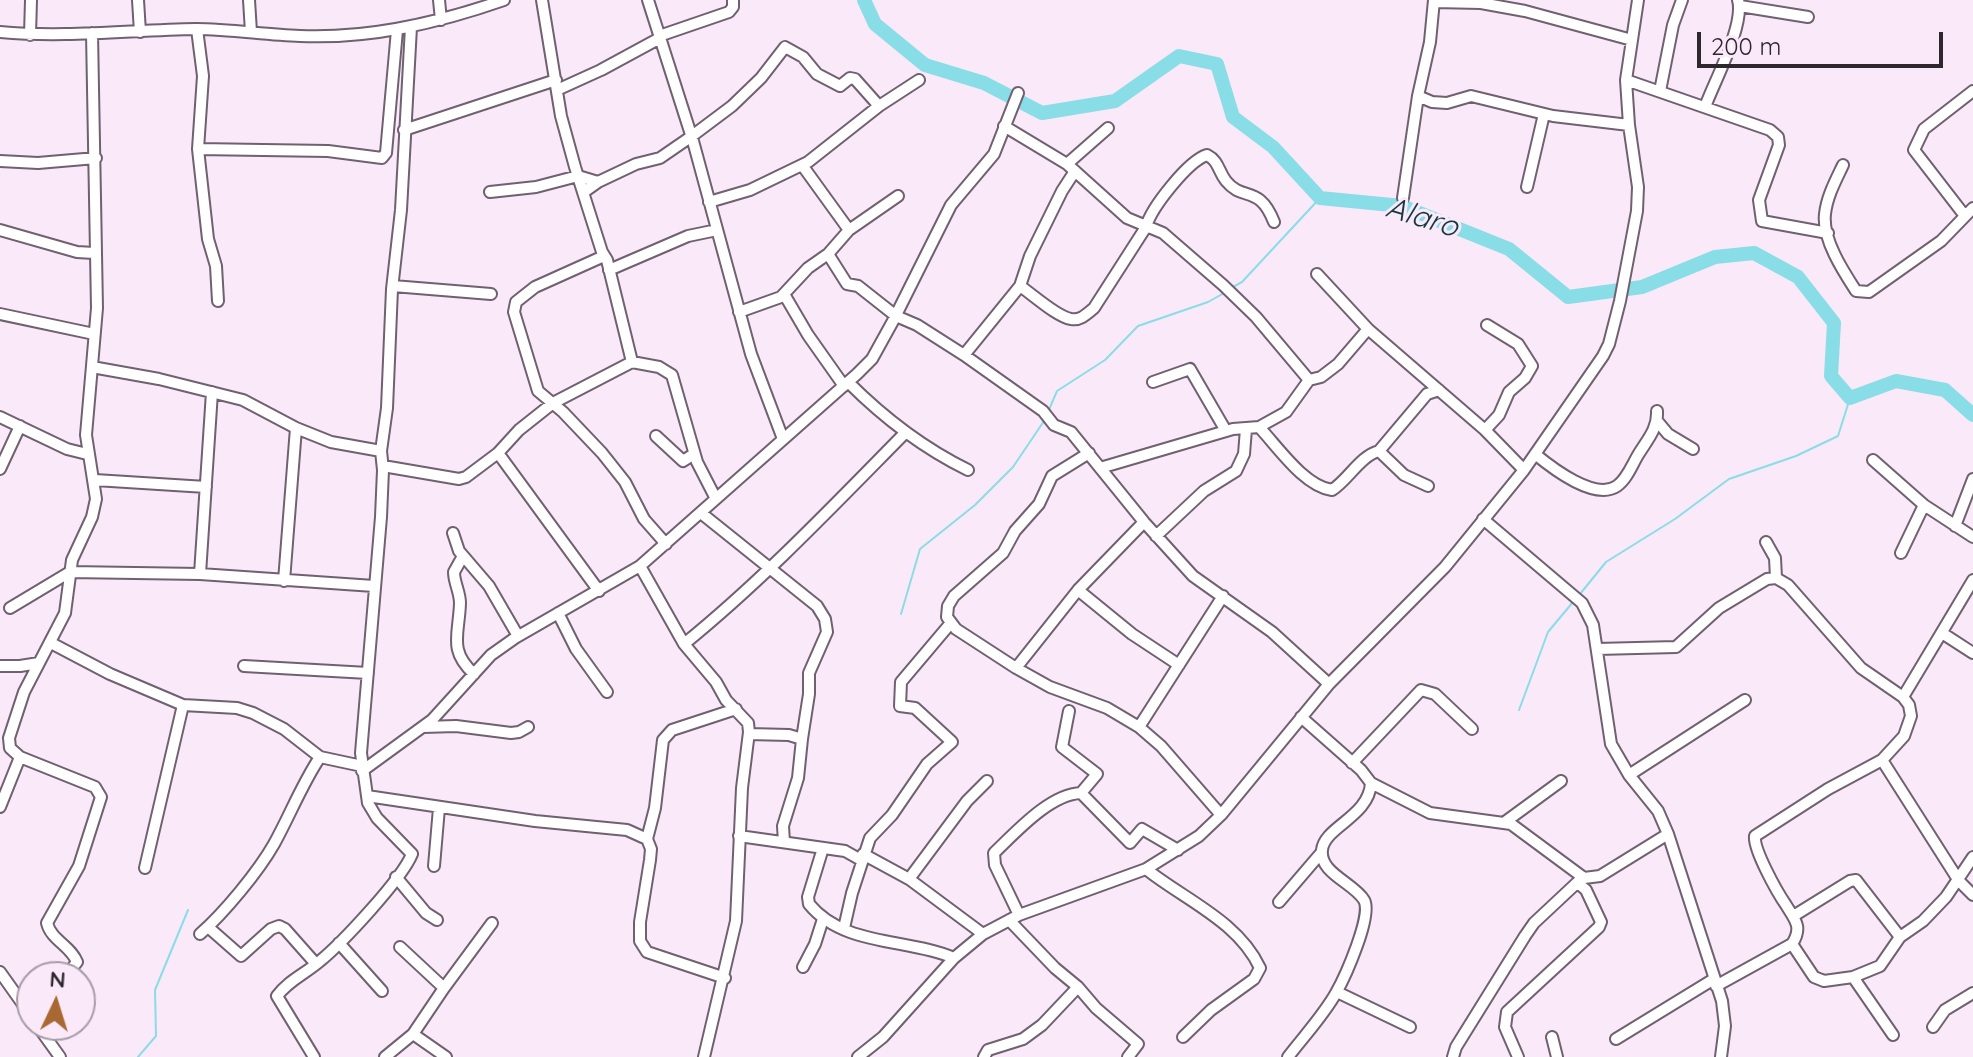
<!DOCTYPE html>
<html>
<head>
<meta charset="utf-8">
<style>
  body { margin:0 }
  #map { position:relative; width:1973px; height:1057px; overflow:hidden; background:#fae9f9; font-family:Quicksand,sans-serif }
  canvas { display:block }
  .north { position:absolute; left:16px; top:961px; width:80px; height:80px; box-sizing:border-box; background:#fae9f9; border:2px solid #a89ca8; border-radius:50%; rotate:4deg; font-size:22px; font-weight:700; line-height:32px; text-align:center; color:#2e282e }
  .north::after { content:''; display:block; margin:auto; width:28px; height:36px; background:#a86831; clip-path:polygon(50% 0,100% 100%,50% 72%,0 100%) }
  .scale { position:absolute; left:1697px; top:32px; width:246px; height:36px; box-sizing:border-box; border:4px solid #2e282e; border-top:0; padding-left:10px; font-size:24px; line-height:28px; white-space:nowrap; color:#2e282e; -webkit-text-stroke:6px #fae9f9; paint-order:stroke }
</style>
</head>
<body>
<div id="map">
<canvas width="1973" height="1057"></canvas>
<div class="north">N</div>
<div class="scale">200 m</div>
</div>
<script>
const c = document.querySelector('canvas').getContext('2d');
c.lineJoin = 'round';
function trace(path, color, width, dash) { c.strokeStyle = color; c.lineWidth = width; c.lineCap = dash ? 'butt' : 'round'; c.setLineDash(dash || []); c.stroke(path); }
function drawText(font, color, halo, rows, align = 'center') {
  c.font = font + ' Quicksand,sans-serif'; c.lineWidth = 6; c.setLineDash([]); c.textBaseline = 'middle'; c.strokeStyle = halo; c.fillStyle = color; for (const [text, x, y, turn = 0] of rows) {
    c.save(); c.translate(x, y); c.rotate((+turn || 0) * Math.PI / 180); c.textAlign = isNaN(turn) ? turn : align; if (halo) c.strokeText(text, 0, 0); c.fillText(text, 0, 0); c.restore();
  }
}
const stream = new Path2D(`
  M1231,288l11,-6 78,-84
  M1048,412l9,-21 48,-31 33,-34 70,-24 18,-10
  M1580,594l26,-32 69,-43 54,-40 67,-23 42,-20 12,-38
  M901,614l19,-65 55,-44 38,-38 31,-46
  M1519,710l29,-78 25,-30
  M138,1057l18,-21 -1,-46 33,-80`);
const river = new Path2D(`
  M864,0l11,24 50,41 59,18 58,30 73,-12 64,-45 38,8 16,53 40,30 47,51 82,8 107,43 59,48 74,-10 73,-30 39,-4 44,24 36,46 -3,53 19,22 46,-17 49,9 28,25`);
const minor = new Path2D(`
  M138,0l2,32
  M249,0l2,32
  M439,0l2,20
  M542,0l19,116 14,51 27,85 5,8 25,102
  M648,0l45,141 58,213 32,85
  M1434,2l47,1 44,8 107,29
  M1740,6l68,11
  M197,29l6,47 -5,73 10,90 8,27 2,35
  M0,32c65,6 131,-2 196,-3 35,0 69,6 104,7 70,3 138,-13 204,-36
  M30,35l1,-35
  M659,36l70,-24 4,-5v-7
  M1626,80l144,50 8,7 1,8 -20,55 3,21 66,12
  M557,90l44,-20 59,-32
  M1660,91l13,-66 9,-25
  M1418,96l14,6 15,1 24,-7 82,20 76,9
  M1705,107c9,-25 40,-82 33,-107
  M1004,126l63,38 60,54 36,15 60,52 33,32 53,63
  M404,130l152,-50
  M198,149l130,2 54,7 4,-5 11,-123
  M0,161l38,2 58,-5
  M1067,164l41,-36
  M1843,165c-7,15 -16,31 -18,49 -3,25 18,57 31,77l13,1 72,-51 32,-33
  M1527,187l17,-73
  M490,192l46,-5 42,-11 20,6
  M584,192l14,-10 38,-18 24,-6 32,-22 40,-30 29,-28 24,-31 18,10 14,17 23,12 10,-8 5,1 24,27
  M1403,198l15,-102 12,-54 4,-42
  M709,202l41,-12 58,-28 71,-56 40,-26
  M1965,216l-51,-66 10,-21 49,-38
  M0,230l77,22 17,1
  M849,230l49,-34
  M828,254l19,30 11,2 38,30 21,9 47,30 79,56 11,14 17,7 73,90 49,54 79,56 57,52
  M604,256l-69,31 -19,15 -2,10 24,79 25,21 39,41 23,29 19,37 22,25
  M609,270l79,-34 29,-6
  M1317,274l51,55
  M393,286l98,8
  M1020,286c12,8 37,31 51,33 9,2 16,-5 23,-11l52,-81c5,-19 42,-66 61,-72 12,6 11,16 19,26 17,21 33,3 48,41
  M784,294l24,41 36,51
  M739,312l42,-15 27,-29 20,-14 21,-24 -47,-65
  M0,314l94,20
  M964,355l56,-69 10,-30 32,-65 13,-20
  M92,367l67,12 84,21 53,28 35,14 50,9
  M848,382c35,35 75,66 120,88
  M1153,382l37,-13 36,62
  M0,417l67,32 20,5
  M1658,422l10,12 25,15
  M1259,427c19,20 45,59 73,63 16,-10 28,-34 47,-39l48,-57 12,-4
  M1485,430l14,-15 10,-23 16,-14 7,-12 -14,-22 -31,-19
  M656,436l27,25 11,-7
  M1379,451l25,24 24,11
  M498,453l101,138
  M1089,453l-37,23 -13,28 -24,27 -12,22 -49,43 -6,10 -1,11 9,12 60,39 34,19 57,21 32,19 22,19 60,69
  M1535,454c17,14 60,47 82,32 10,-7 15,-21 21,-31 9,-15 20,-26 19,-44
  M1873,460l51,45 49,32
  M383,466l76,13 7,-2 32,-24 21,-23 34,-27 79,-41 27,5 13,8 25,87 18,35
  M1100,468l133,-39 26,-2 27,-15 23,-32 12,-3 17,-13 30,-35 117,101 39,40
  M0,469l20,-43
  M95,480l111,7
  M701,513l116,93 8,13 2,13 -18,41v21l-7,45
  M1483,519l99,84 11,22 18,119 18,31 29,36 10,23 54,167 3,25 -4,31
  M1955,526l18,-47
  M453,533l6,18 30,35 29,50
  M1156,536l48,-45 32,-20 8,-17 2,-25
  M1766,542l9,16 1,20
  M1901,553l23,-48
  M463,556l-9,16c0,11 6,20 6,31 -1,32 -12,47 14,71
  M640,566l44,78 32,38 10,18 22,23 1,9 -7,56 -6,133 -32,136
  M200,574l12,-182
  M284,581l12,-153
  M1078,590l54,44 47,31
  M10,608l60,-36 130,2 174,12
  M558,613l18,36 31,43
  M1942,633l31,20
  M51,643l59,31 73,31 54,3 16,5 31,16 36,28 42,9
  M684,644c80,-65 150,-139 222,-212
  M1597,649l79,-2 43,-39 48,-29 9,-1 12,7 73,83 42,29 6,8 2,11 -7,20 -22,24 -54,29 -73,47c-2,13 22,56 31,69 9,15 17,22 6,39l-76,42
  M0,666h20l19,-3
  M244,666l124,7
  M1016,668l62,-78 66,-68
  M1903,697l70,-117
  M1069,711l-7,36 35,27 -16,19
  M423,727l33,-1 55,7 8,-1 9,-5
  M1139,727l84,-131
  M749,734l40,1 13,4 -4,39 -15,48 1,16
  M1882,760l77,121 14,14
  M1352,763l69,-73 14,4 37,35
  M362,771l70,-51 59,-65 24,-17 125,-72 217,-192 15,-15 21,-38 58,-116 43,-51 24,-61
  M1629,775l116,-75
  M1371,783l59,30 81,11 73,54 16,-2 68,-42
  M367,796l168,25 92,9 20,9
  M0,807l20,-50
  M1505,822l56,-41
  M739,836l106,15 16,9
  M823,848l-15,49 1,7c35,43 99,34 145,54
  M863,854l46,25 74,55
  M434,866l5,-58
  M145,868l38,-163
  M1146,869c39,31 92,52 114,99l-6,11 -43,31 -28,27
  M396,877l30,36 11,7
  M909,879l58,-78 20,-20
  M1279,902l42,-49
  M1019,915l-24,-50 -1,-12c22,-21 56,-59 87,-60l49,50 12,-14 36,21
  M1795,915l55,-34 6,-1 44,57
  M1009,920l46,48 23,19 18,21 42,36 -10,13
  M208,927l33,29 30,-27 8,-3 6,3 31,35
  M844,928l8,-35 18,-55 22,-23 35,-51 25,-22 -37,-34 -15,-2 1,-24 49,-58
  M200,934c24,-21 58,-62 74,-90 16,-29 28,-60 46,-87
  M339,943l43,48
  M1792,944l22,33 10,4 29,-4 27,-11 20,-29 23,-16 23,-24 27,-40
  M400,947l44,41 -31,46
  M803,967l12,-23 8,-25
  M0,972l32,45
  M65,977l12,-15c-6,-16 -26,-22 -30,-39l32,-57 22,-69 -6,-10 -75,-30 -10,-9 -1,-10 15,-46 41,-79 7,-53 20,-43 4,-18 -10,-64 11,-127 -5,-275
  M1853,977l40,58
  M725,978l-78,-26 -7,-11v-19l10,-62 1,-11 -4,-10 8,-31 8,-68 9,-10 64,-21
  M444,988l48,-65
  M1337,992l73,35
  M37,1025l23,32
  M1933,1027l12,-17 28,-17
  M1552,1037l5,20
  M1616,1039l98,-60
  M314,1057l-37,-61c12,-16 28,-22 43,-35 22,-18 82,-82 92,-107l-35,-36 -9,-15 -7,-50 20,-236 2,-47 -2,-19 6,-43 5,-119 9,-79 10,-183
  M385,1057l28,-23 33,23
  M858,1057l25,-20 71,-79 29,-24 36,-19 127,-46 53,-33 22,-21 108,-131 116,-117 79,-97 79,-114 6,-12 11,-43 17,-90 1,-24 -9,-62 -3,-45 12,-80
  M984,1057l4,-7 35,-11 19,-14 36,-38
  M1288,1057c16,-21 35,-41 48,-64 9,-16 37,-78 28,-93 -10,-17 -45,-27 -42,-50 2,-23 47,-33 49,-67l-10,-13 -60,-53
  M1453,1057l3,-10 69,-111 9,-13 47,-44
  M1518,1057l-13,-30 2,-15 92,-85 2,-5 -15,-32 -7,-6`);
const waterNames = [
  ["Alaro",1422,218,17]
];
trace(stream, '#89dde6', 2);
trace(river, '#89dde6', 14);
trace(minor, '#6f616f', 14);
trace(minor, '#fff', 10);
drawText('italic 30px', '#123a3e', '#fae9f9', waterNames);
</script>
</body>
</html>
